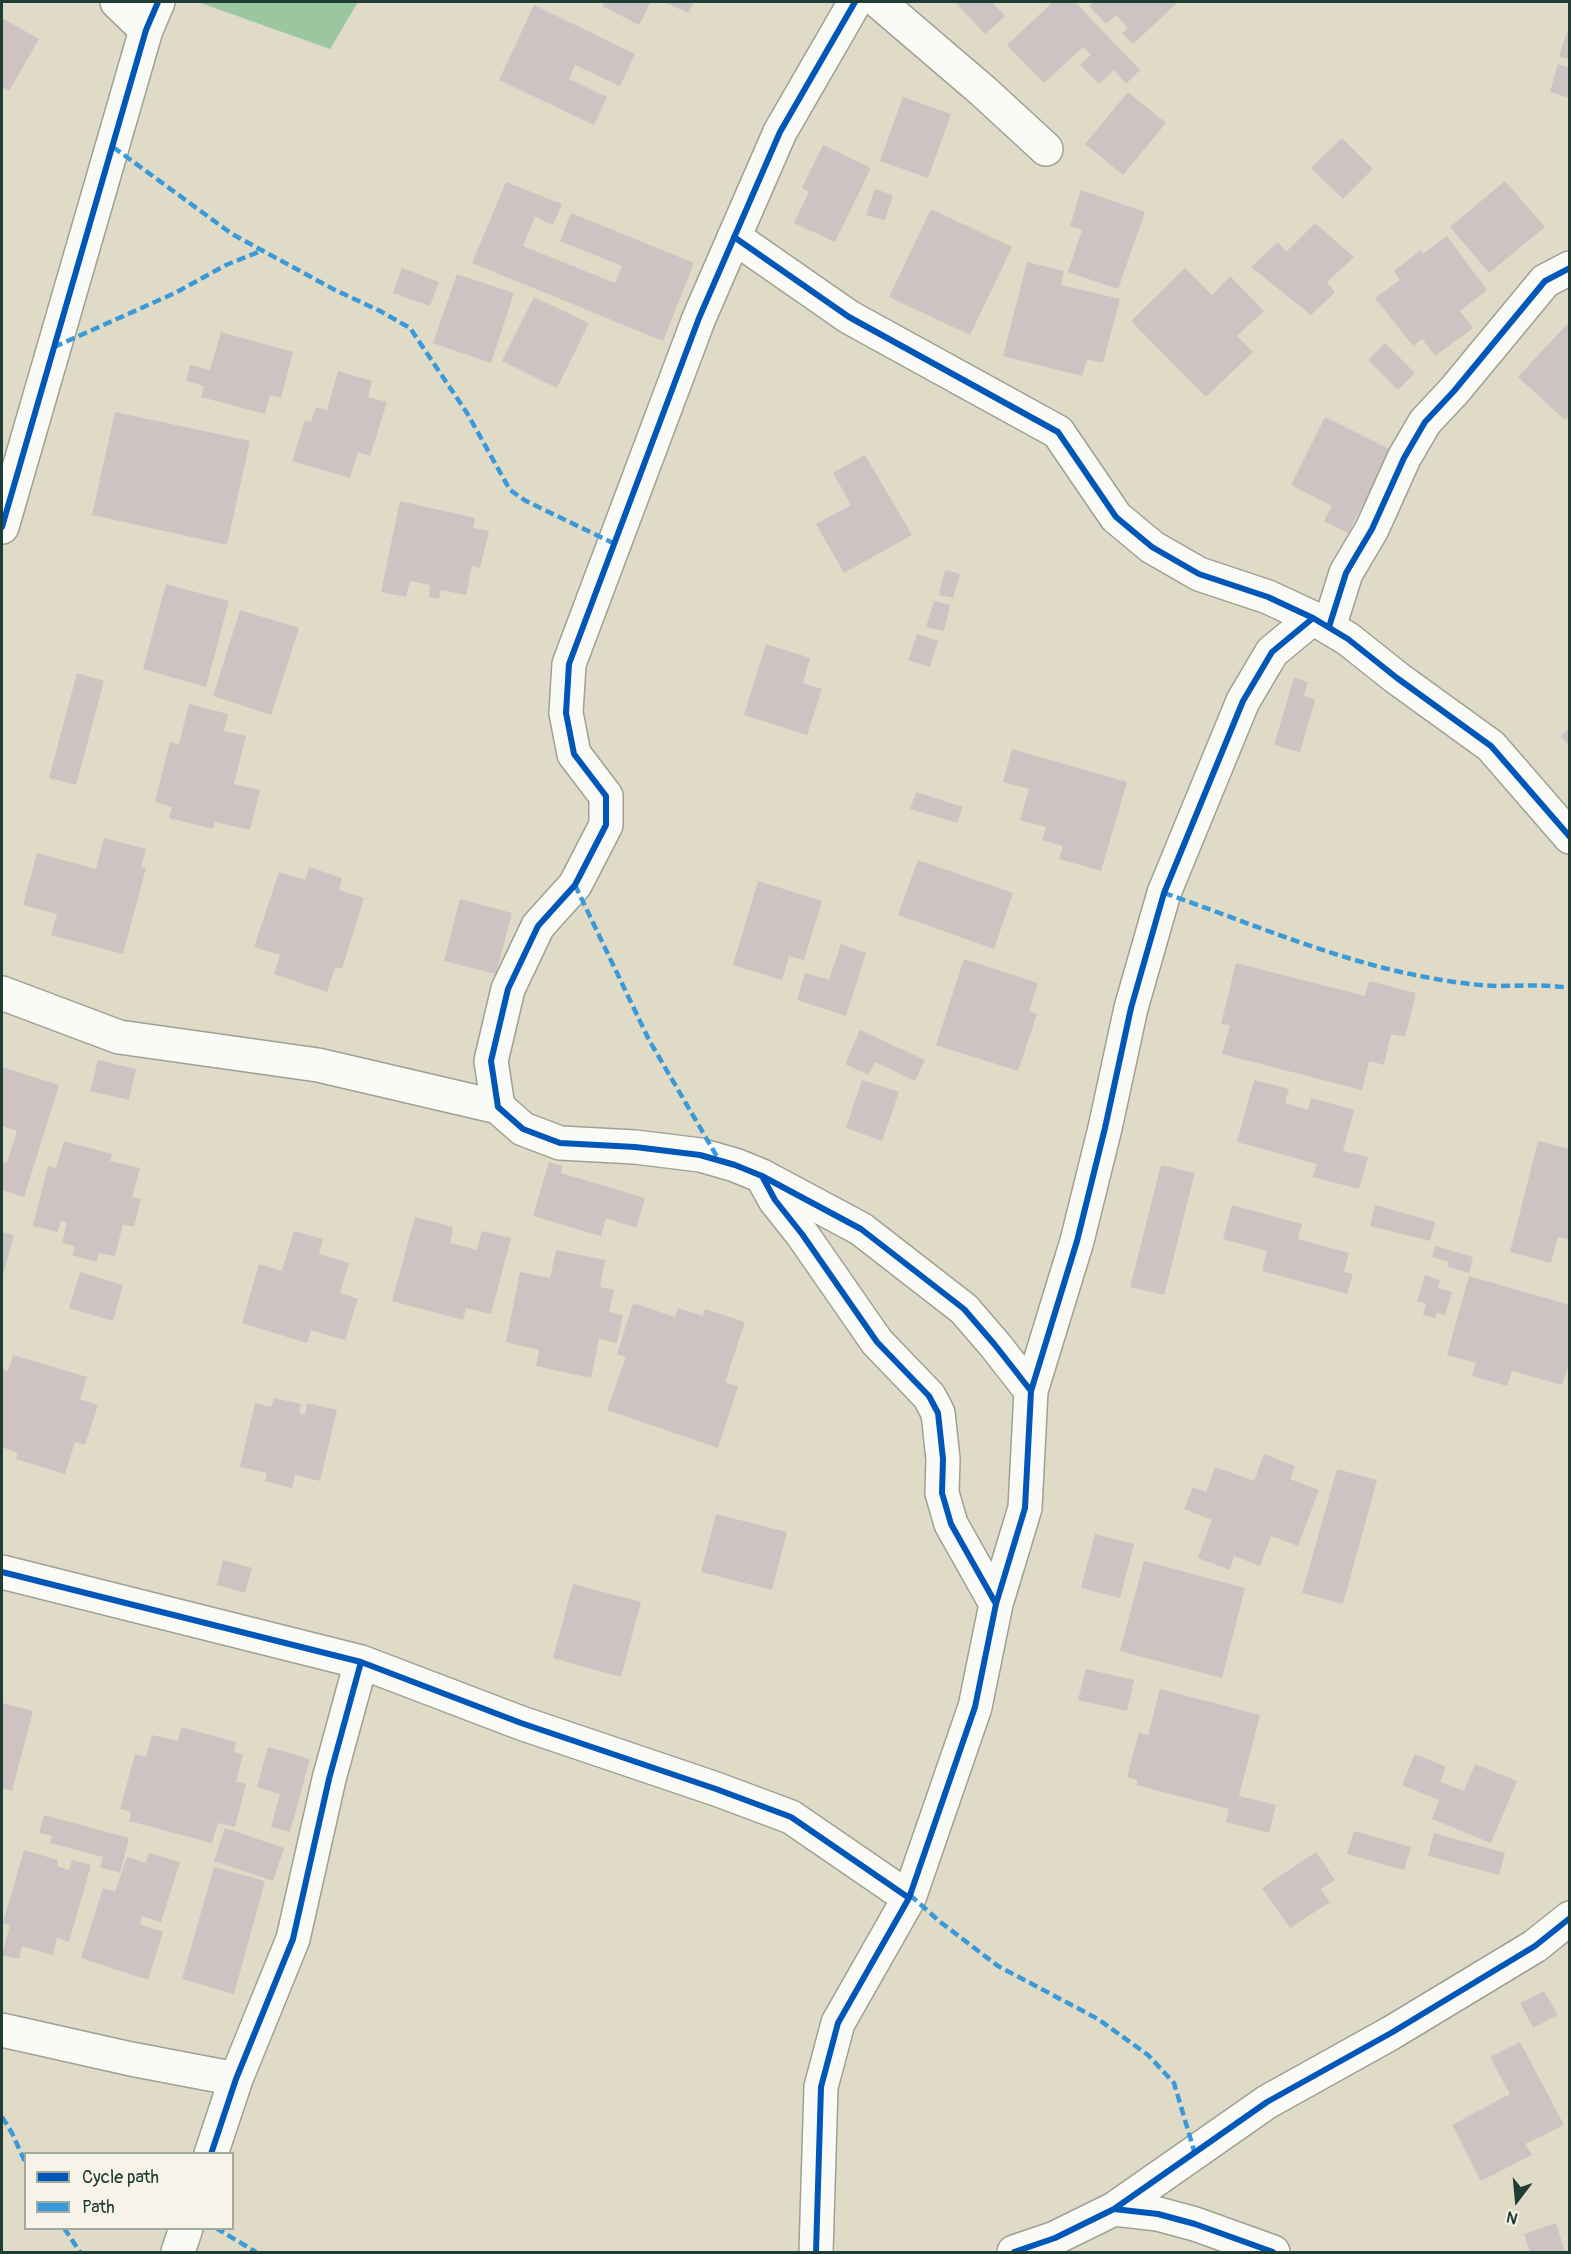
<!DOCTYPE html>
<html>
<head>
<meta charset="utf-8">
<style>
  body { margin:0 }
  #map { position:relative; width:1571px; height:2254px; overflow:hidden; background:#dfdbc7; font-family:Pangolin,sans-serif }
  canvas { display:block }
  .frame { position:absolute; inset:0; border:3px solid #1f3d34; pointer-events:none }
  .legend { position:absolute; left:24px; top:2152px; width:210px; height:78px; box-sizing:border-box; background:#f7f3e8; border:2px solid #a1aaa0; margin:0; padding:8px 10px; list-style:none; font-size:18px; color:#1f3d34 }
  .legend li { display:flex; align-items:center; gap:12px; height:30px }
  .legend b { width:30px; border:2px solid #a1aaa0 }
  .north { position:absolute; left:1487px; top:2170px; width:60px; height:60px; -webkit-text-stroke:4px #f7f3e8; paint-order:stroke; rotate:196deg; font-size:16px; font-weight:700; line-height:24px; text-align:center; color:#1f3d34 }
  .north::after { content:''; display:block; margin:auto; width:21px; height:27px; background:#1f3d34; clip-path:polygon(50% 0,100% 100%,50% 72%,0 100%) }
</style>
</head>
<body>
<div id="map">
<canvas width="1571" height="2254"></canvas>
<div class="frame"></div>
<ul class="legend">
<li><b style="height:8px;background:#0057b8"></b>Cycle path</li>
<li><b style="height:8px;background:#3a99d8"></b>Path</li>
</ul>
<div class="north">N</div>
</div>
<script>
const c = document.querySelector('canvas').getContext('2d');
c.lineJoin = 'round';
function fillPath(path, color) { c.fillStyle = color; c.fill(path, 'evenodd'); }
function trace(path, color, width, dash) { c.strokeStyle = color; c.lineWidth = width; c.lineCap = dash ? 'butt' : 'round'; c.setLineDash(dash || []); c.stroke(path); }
const forest = new Path2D(`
  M198,2h160l-28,47z`);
const building = new Path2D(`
  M605,2h46l-12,23 -37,-19z
  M664,2h30l-6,11z
  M955,2h37l13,14 -20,18z
  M1053,2h22l65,68 -14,14 -12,-14 -15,14 -19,-19 11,-10 -8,-8 -39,36 -37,-38z
  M1094,2h84l-45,42 -11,-11 6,-5 -12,-13 -10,9 -17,-18z
  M534,5l101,49 -15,32 -45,-21 -6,14 38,18 -13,28 -95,-45z
  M2,18l37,21 -30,52 -7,-4z
  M1570,23v37l-11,-4z
  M1558,64l12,4v30l-20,-6z
  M1128,92l38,31 -43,52 -38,-31z
  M903,97l48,17 -23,64 -48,-17z
  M1342,138l31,31 -30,30 -32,-31z
  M823,145l48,23 -36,74 -41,-19 15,-31 -7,-4z
  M1505,181l40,46 -56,46 -39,-46z
  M506,182l56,22 -9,21 -18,-8 -12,29 92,37 7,-17 -62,-25 11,-28 123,50 -31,78 -191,-78z
  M875,189l18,6 -8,25 -19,-5z
  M1081,190l64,22 -27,77 -50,-17 14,-42 -12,-4z
  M931,209l81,38 -42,88 -81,-38z
  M1315,223l39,34 -27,25 8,10 -24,23 -60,-48 27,-25 8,10z
  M1447,236l40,54 -27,21 13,17 -38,28 -13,-17 -9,7 -38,-48 25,-18 -6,-9 27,-21 2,4z
  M1027,262l37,9 -3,14 59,14 -17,64 -16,-4 -5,17 -79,-20z
  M402,268l37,14 -9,24 -37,-13z
  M1185,268l27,27 18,-19 34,35 -27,25 16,16 -47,45 -75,-76z
  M457,274l57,19 -23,70 -58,-20z
  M534,297l55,26 -32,65 -55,-27z
  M1570,321v94l-5,5 -47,-43z
  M221,332l72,20 -12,46 -11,-3 -5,19 -64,-17 3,-11 -18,-5 4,-16 20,5z
  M1385,343l30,30 -17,17 -30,-30z
  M338,371l34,10 -4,16 19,5 -17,54 -12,-4 -8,26 -58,-17 13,-41 6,2 5,-15 11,3z
  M115,412l135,29 -23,104 -135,-30z
  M1325,417l66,33 -43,83 -24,-12 8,-15 -41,-21z
  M865,455l47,80 -68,38 -28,-49 35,-19 -18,-32z
  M400,501l75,17 -2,10 16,3 -9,37 -8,-2 -6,29 -25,-5 -2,9 -10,-2 1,-12 -20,-4 -4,16 -25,-5z
  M945,570l15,4 -7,24 -14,-3z
  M166,584l63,17 -23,86 -63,-18z
  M934,601l16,4 -6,26 -18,-4z
  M240,610l59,18 -28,87 -58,-19z
  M917,634l21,7 -8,26 -22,-7z
  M766,644l44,14 -7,25 19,6 -15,46 -63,-20z
  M77,673l27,8 -28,104 -27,-7z
  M1294,678l14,4 -4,14 11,4 -15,52 -26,-7z
  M189,704l39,10 -4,17 22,5 -12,48 26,6 -10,40 -35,-8 -2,7 -44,-11 3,-11 -17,-5 15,-60 9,2z
  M1570,728v18l-10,-10z
  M1012,749l115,33 -26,89 -42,-12 4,-13 -21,-6 4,-13 -26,-7 9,-31 -26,-7z
  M916,792l47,15 -6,16 -47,-14z
  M104,838l42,11 -5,18 5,1 -23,86 -72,-19 6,-21 -34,-9 14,-52 59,16z
  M918,860l95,33 -19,56 -96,-34z
  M309,867l33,11 -3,12 25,8 -22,71 -7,-2 -8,25 -53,-18 6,-19 -26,-8 25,-75 26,8z
  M758,881l64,20 -18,59 -15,-4 -7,24 -49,-15z
  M460,899l52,14 -16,61 -52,-13z
  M841,944l25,9 -20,63 -49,-16 8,-27 24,7z
  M964,959l74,24 -9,28 8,3 -19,57 -82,-26z
  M1236,963l129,33 4,-15 47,12 -11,44 -14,-3 -7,31 -15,-4 -7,29 -140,-36 8,-29 -9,-1z
  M860,1030l65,30 -10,21 -40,-19 -7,13 -23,-11z
  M98,1060l38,9 -7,31 -39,-9z
  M2,1067l57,18 -35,112 -22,-7v-28l5,1 10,-32 -15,-5z
  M862,1080l37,12 -17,49 -36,-13z
  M1254,1080l35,9 -4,14 23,7 3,-12 43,12 -11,41 25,6 -9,32 -46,-12 4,-13 -80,-22z
  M64,1141l48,13 -2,7 30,7 -8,29 9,2 -7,28 -11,-3 -8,32 -16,-3 -2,9 -25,-7 3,-9 -13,-3 5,-20 -6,-2 -3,11 -25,-6 15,-60 8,2z
  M1538,1141l32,8v91l-12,-3 -7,26 -41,-11z
  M549,1162l13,4 -1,7 84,25 -9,30 -30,-10 -5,18 -68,-20z
  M1161,1165l34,8 -31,122 -34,-8z
  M1232,1205l70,19 -4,15 51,14 -5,19 9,2 -6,20 -85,-23 5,-20 -44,-12z
  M1375,1205l60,17 -5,19 -60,-15z
  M415,1217l38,10 -3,16 27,7 5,-19 29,7 -20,76 -25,-6 -3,12 -71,-19z
  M294,1231l29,8 -4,15 30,9 -9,30 18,6 -13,41 -34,-10 -4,13 -65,-20 17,-59 23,7z
  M2,1232l12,3 -12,44z
  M1435,1246l38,11 -4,16 -21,-6 1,-5 -17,-5z
  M556,1250l49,10 -5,27 14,3 -5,22 14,3 -6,28 -18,-4 -8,39 -55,-12 3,-16 -33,-8 14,-70 30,6z
  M80,1272l43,13 -10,36 -44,-13z
  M1425,1275l15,5 -2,8 14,4 -7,23 -8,-2 -2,5 -12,-3 3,-11 -9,-3z
  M1469,1276l101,29v55l-8,25 -50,-14 -5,15 -35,-10 4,-13 -29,-8z
  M633,1303l42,14 3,-9 25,8 2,-7 40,13 -20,60 13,5 -20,61 -111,-38 19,-53 -9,-3z
  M13,1355l74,22 -7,22 18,6 -13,40 -10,-3 -10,32 -49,-15 2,-6 -16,-6v-78l6,2z
  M274,1398l27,6 -2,9 6,2 2,-12 30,7 -17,71 -25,-6 -3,13 -27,-7 2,-8 -27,-6 15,-64 16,4z
  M1264,1454l31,12 -5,13 29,11 -21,56 -27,-10 -11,30 -26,-10 -4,14 -32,-12 14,-38 -28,-11 9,-22 13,5 9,-25 39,14z
  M1337,1469l40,11 -34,124 -41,-11z
  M716,1514l71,18 -15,58 -71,-18z
  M1095,1534l39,10 -14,54 -39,-10z
  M223,1560l29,8 -7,25 -28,-8z
  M1144,1561l101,27 -23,90 -102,-27z
  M573,1584l68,18 -20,75 -68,-19z
  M1086,1669l48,11 -7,31 -49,-11z
  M1160,1689l100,26 -21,81 37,9 -7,28 -43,-11 3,-13 -93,-24 2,-5 -11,-3 12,-45 9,3z
  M2,1703l31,8 -21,80 -10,-3z
  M181,1727l55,15 -2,10 9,2 -7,28 10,2 -11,43 -17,-4 -6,20 -83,-22 2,-9 -11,-3 15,-55 11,3 6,-22 26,6z
  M268,1747l42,12 -20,73 -19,-5 9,-33 -23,-7z
  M1415,1754l31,13 -6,15 24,9 11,-27 42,17 -26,62 -59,-24 7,-19 -37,-15z
  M44,1815l85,23 -9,35 -20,-6 3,-10 -53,-14 2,-7 -13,-3z
  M225,1828l59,20 -11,33 -59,-20z
  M1354,1831l57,16 -7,23 -57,-16z
  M1434,1833l71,20 -6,22 -71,-19z
  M24,1850l34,10 -1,6 12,4 3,-10 19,5 -22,77 -12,-4 -4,17 -31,-9 -3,13 -17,-4 8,-30 -7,-2z
  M1316,1852l19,28 -14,9 9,13 -40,26 -28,-40z
  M149,1853l31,9 -19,60 -19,-6 -2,8 23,8 -15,48 -67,-22 22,-70 12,4 12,-35 19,6z
  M214,1867l51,14 -31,113 -52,-15z
  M1544,1991l14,24 -25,13 -13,-25z
  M1520,2042l44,83 -39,19 7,11 -51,26 -29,-56 58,-31 -20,-37z
  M1556,2223l9,29h-35l-6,-18z`);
const street = new Path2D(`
  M117,2l29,28
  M855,2l-75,130 -81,186 -130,346 -3,49 8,41 32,42v29l-31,60 -37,41 -30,63 -17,72 7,46 25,22 37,14 75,4 65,8 35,10 27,11 99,53 103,80 31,36 36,46
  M879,2l104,89 63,58
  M734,237l115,80 209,115 58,85 36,30 47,27 69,23 45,21 35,21 49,39 94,68 79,91
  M2,527l144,-497 12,-28
  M1329,627l17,-54 26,-44 32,-71 21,-36 29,-31 91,-110 25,-13
  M2,993l117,44 199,28 180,42
  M764,1180l11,20 27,34 75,108 52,54 9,17 5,46 -1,34 9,31 45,80
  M2,1572l359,90 160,61 195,66 75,28 118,81
  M2,2030l129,29 105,20
  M211,2154l25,-75 57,-140 36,-160 32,-117
  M1114,2209l44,5 37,10 78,28
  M178,2252l8,-24
  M816,2252l5,-165 17,-64 71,-125 66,-191 21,-103 29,-96 6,-117 46,-150 28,-113 26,-120 33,-115 79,-192 29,-49 41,-34
  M1014,2252l41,-14 59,-29 153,-107 124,-69 144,-87 35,-28`);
const quiet = new Path2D(`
  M113,147l119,87 103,56 45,21 30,17 57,85 43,77 16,11 89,43
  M54,347l121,-54 51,-28 35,-14
  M575,885l74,155 70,120
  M1164,893c84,29 168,66 256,83 25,5 51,9 77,10 25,0 48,-2 73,2
  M910,1895l29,26 59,45 100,53 50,36 26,28 21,71
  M2,2117l10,16 14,31
  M64,2228l16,24
  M216,2228l40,24`);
const cycleway = new Path2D(`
  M855,2l-75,130 -81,186 -130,346 -3,49 8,41 32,42v29l-31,60 -37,41 -30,63 -17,72 7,46 25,22 37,14 75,4 65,8 35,10 27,11 99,53 103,80 31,36 36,46
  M734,237l115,80 209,115 58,85 36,30 47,27 69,23 45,21 35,21 49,39 94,68 79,91
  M2,527l144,-497 12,-28
  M1329,627l17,-54 26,-44 32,-71 21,-36 29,-31 91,-110 25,-13
  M762,1176l13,24 27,34 75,108 52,54 9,17 5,46 -1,34 9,31 45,80
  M2,1572l359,90 160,61 195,66 75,28 118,81
  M211,2154l25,-75 57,-140 36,-160 32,-117
  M1114,2209l44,5 37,10 78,28
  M816,2252l5,-165 17,-64 71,-125 66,-191 21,-103 29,-96 6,-117 46,-150 28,-113 26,-120 33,-115 79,-192 29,-49 41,-34
  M1014,2252l41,-14 59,-29 153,-107 124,-69 144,-87 35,-28`);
fillPath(forest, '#9ac6a0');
fillPath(building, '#cec3c3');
trace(street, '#9fa094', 36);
trace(street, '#fafaf7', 33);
trace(quiet, '#3a99d8', 4.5, [9, 4.5]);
trace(cycleway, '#0057b8', 6);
</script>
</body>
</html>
